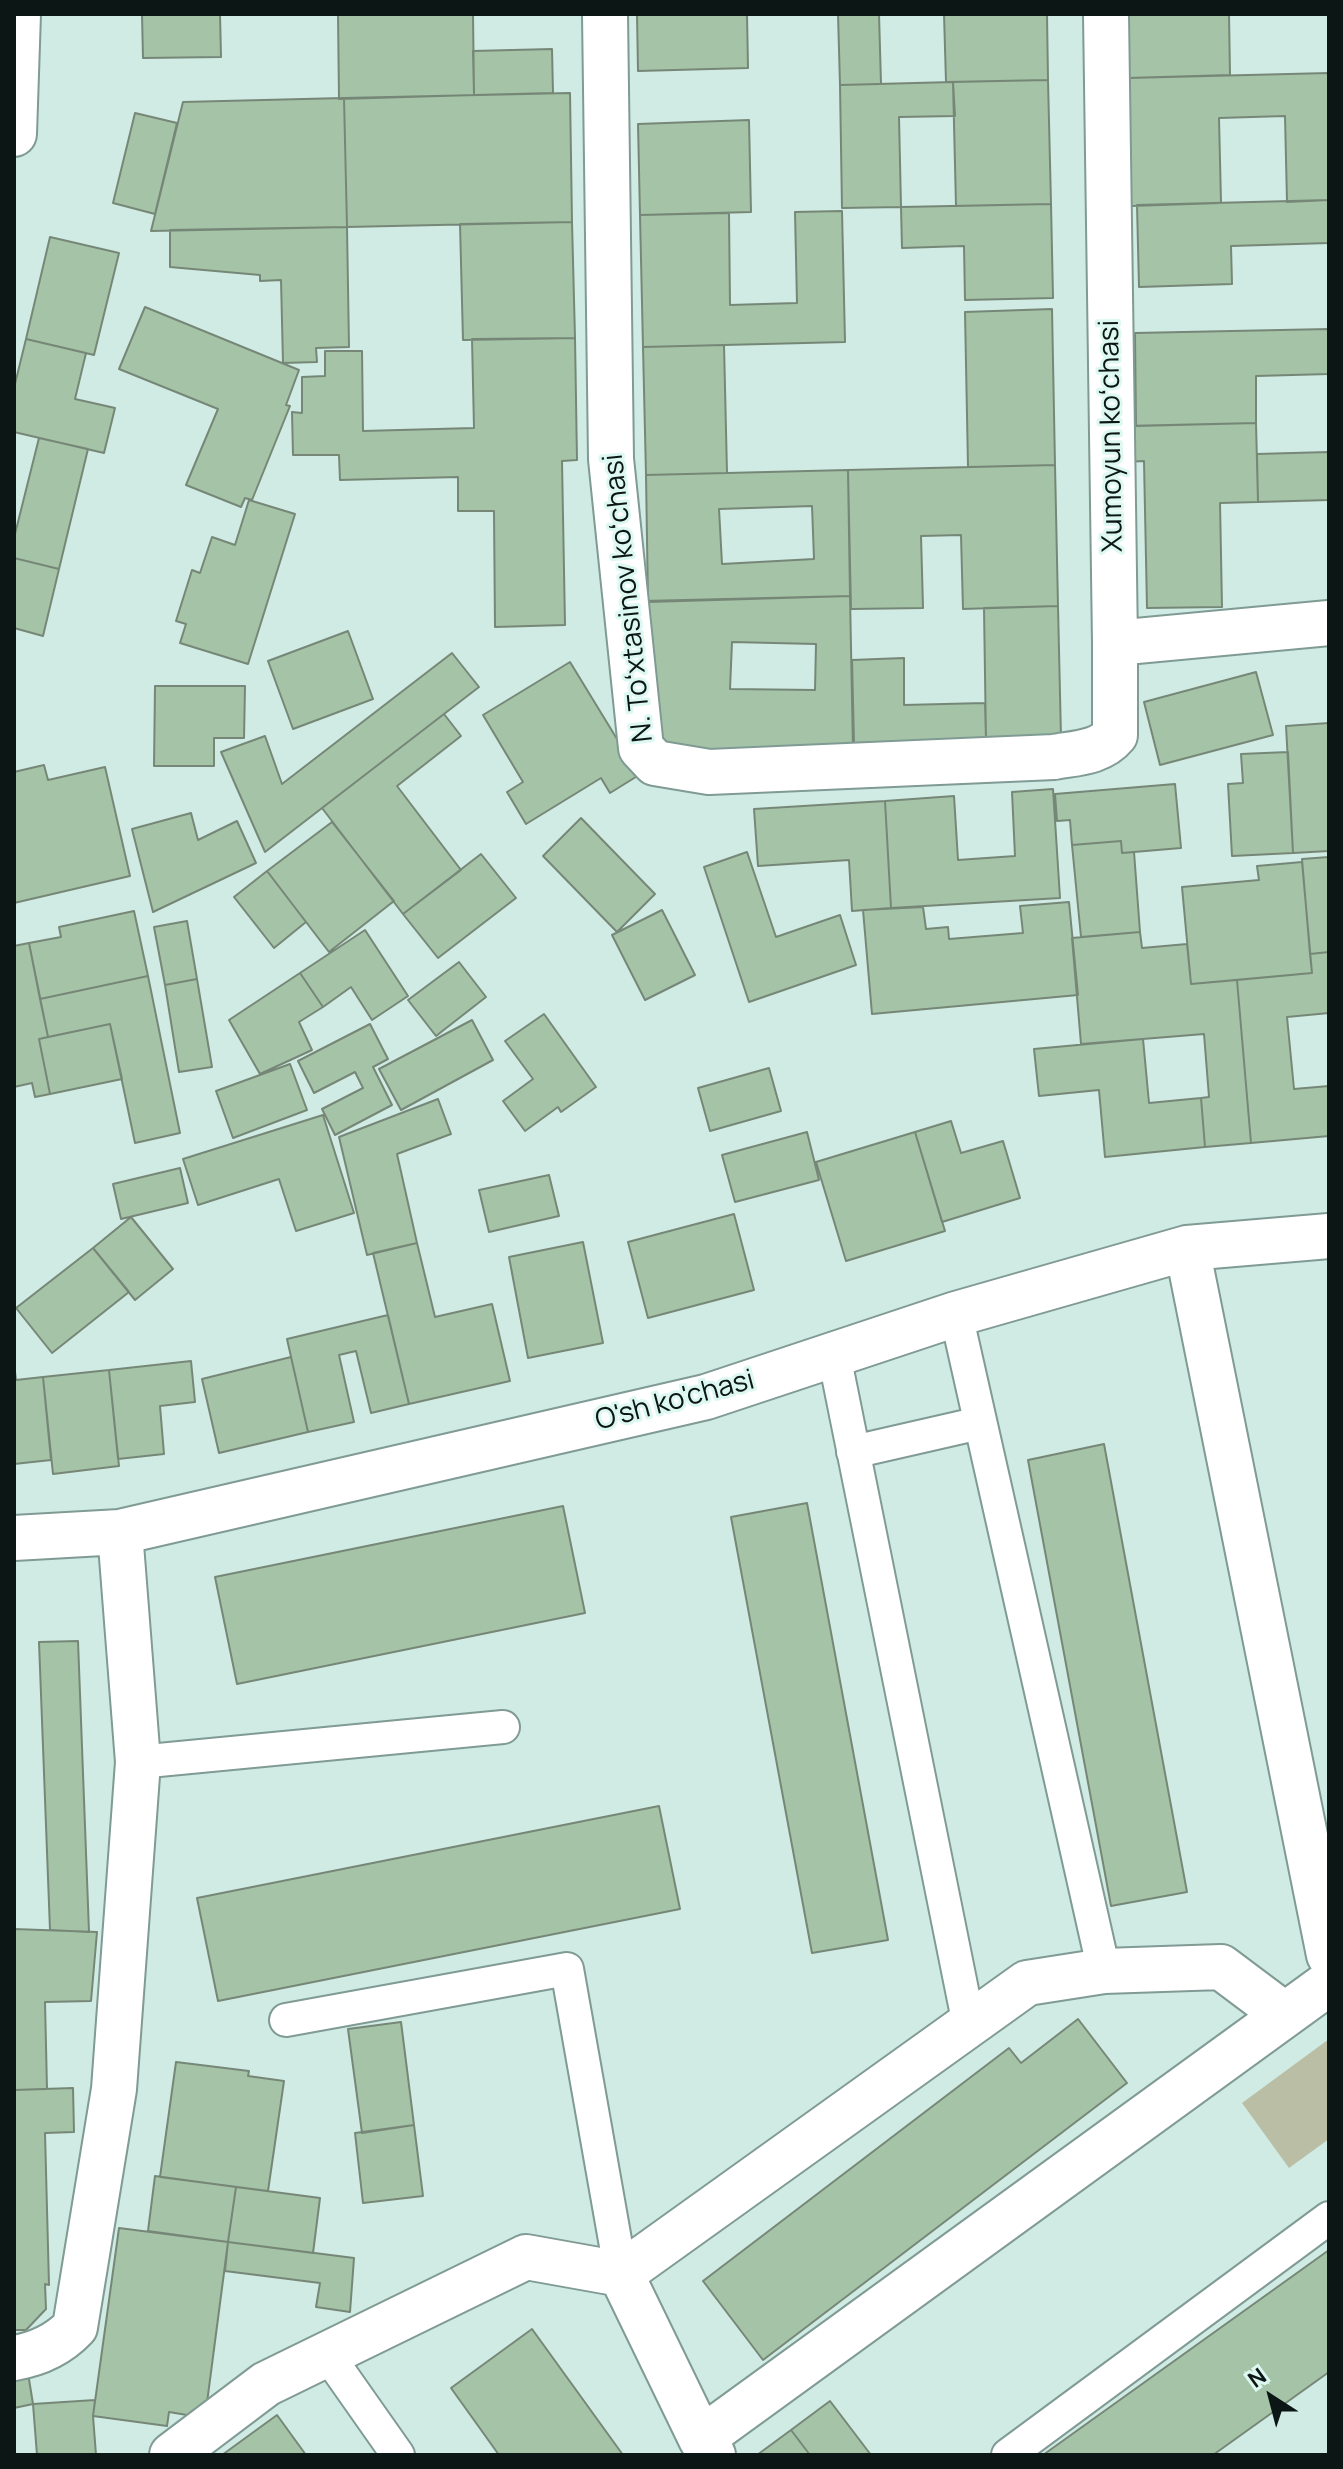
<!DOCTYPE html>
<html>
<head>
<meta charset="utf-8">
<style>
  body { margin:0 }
  #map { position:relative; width:1343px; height:2469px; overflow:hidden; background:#cfebe4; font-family:Manrope,sans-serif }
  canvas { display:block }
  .frame { position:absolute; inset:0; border:16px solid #0c1614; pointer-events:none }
  .north { position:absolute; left:1231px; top:2357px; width:80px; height:80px; -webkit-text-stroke:6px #dcf8f1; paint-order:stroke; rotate:324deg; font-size:22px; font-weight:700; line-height:32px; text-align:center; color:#0c1614 }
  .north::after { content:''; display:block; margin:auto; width:28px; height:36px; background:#0c1614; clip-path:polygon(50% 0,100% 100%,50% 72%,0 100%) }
</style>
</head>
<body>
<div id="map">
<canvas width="1343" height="2469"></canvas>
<div class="frame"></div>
<div class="north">N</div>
</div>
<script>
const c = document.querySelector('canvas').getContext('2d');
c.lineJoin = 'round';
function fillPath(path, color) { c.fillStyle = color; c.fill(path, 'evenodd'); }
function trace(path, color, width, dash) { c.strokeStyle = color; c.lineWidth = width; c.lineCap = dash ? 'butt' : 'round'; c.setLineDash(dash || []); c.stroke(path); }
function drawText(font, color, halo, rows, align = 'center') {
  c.font = font + ' Manrope,sans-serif'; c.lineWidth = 6; c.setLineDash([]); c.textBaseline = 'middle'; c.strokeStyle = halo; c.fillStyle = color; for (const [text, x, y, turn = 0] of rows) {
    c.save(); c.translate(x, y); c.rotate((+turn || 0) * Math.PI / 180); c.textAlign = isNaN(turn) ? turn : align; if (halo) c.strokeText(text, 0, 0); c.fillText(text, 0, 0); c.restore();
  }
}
const green = new Path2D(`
  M1329,2039v100l-40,29 -47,-65z`);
const building = new Path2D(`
  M142,14h78l1,43 -78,1z
  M338,14h135l1,81 -135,4z
  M637,14h110l1,54 -110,3z
  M838,14h41l2,70 -41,1z
  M944,14h103l1,66 -102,2z
  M1127,14h102l1,61 -102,3z
  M552,49l1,44 -79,2 -1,-44z
  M1329,73v127l-42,2 -2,-86 -66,2 2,85 -90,3 -3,-128z
  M1048,80l3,124 -95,2 -3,-124z
  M953,82l2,34 -56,1 2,90 -59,1 -2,-123z
  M570,93l2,129 -225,5 -3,-129z
  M344,98l3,129 -196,4 32,-129z
  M135,113l42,10 -22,91 -42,-11z
  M749,120l2,92 -111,3 -2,-91z
  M1329,200v43l-98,3 1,38 -93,3 -2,-82z
  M1051,204l2,94 -88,2 -1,-54 -62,2 -1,-41z
  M842,211l3,131 -202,5 -3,-132 89,-2 1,92 67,-2 -2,-91z
  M572,222l3,116 -112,2 -3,-116z
  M347,227l2,120 -33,1 1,14 -34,1 -2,-83 -21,1v-6l-90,-8v-37z
  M50,237l69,16 -25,102 -68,-16z
  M145,307l154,63 -13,35 4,1 -38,94 -7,-2 -4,9 -55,-22 32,-76 -99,-40z
  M1052,309l3,156 -87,2 -3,-155z
  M1329,329v45l-73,2v47l-120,3 -1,-93z
  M575,338l2,122 -15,1 3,164 -70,2 -1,-116h-36v-34l-118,3 -1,-25h-46l-1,-43 10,1v-36l23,-1v-25h37l1,80 111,-3 -2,-89z
  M26,339l60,14 -11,46 40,9 -11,45 -90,-21v-44z
  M724,345l3,128 -81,2 -3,-128z
  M1256,423l2,79 -38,1 2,104 -75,1 -3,-147 -19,1 -1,-36z
  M39,438l49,11 -29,120 -45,-11v-20z
  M1329,452v48l-71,2 -1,-48z
  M1055,465l3,141 -95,3 -2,-74 -40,1 2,72 -72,1 -3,-139z
  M848,470l2,126 -202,6 -2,-127zM812,506l2,53 -92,5 -3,-55z
  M249,500l46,14 -47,150 -68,-21 6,-19 -10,-3 16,-51 8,3 12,-36 23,8z
  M14,558l45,11 -16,67 -29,-8z
  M850,596l3,154 -207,5 -3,-154zM732,642l84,2 -1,46 -85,-1z
  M1058,606l3,132 -75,2 -2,-132z
  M348,631l25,68 -80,30 -25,-68z
  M452,653l27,34 -214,165 -44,-100 44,-16 17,48z
  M904,658v47l81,-2 1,37 -132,3 -2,-83z
  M570,662l69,113 -29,18 -9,-15 -75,46 -19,-32 16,-10 -40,-67z
  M1256,672l17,63 -113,30 -16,-63z
  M155,686h90l-1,52h-30v28h-60z
  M444,714l17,22 -64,50 64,84 -58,44 -81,-106z
  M1329,723v128l-36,2 -7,-127z
  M1288,752l5,101 -61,3 -4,-72 15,-1 -2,-29z
  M44,765l4,15 57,-13 25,109 -116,27v-131z
  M1175,784l6,64 -59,5 -1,-12 -49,4 -2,-25 -13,1 -2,-27z
  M1053,789l7,109 -169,10 -6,-107 69,-5 4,64 57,-4 -3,-64z
  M885,801l6,107 -39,3 -3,-51 -91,6 -4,-57z
  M191,813l7,27 39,-19 19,42 -103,49 -21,-83z
  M581,818l74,76 -38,38 -74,-76z
  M332,822l62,79 -65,51 -62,-81z
  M1121,841l1,12 12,-1 6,80 -59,5 -9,-92z
  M747,852l29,85 64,-22 16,50 -107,37 -45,-135z
  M481,854l35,44 -78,60 -35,-44z
  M1329,857v95l-19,2 -8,-95z
  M1302,862l10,111 -121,11 -9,-97 77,-7 -2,-14z
  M267,871l39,51 -32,26 -40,-51z
  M1069,902l9,93 -206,19 -9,-104 60,-3 3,22 22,-2 1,12 74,-6 -3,-27z
  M662,910l33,65 -50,25 -33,-65z
  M134,911l14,65 -108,23 -11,-56 32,-6 -2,-10z
  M187,921l10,58 -32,6 -11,-58z
  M365,930l43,66 -36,24 -21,-33 -28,20 -23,-34z
  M1140,932l2,16 45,-4 4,40 46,-4 14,163 -46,4 -4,-49 8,-1 -5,-63 -123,10 -9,-106z
  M29,943l19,94 -9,2 11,55 -15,3 -3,-14 -18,4v-141z
  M1329,952v61l-42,4 7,72 35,-3v50l-78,7 -14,-163 75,-7 -2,-19z
  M459,962l27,35 -50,39 -28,-36z
  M300,973l23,34 -24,15 13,28 -52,24 -31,-54z
  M148,976l32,157 -45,10 -25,-119 -62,13 -8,-38z
  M197,979l15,88 -33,5 -14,-87z
  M544,1014l52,73 -35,25 -3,-5 -33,24 -22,-30 30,-22 -28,-38z
  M472,1020l21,40 -92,50 -22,-41z
  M110,1024l12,55 -72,15 -11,-55z
  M370,1024l18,35 -15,8 19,38 -57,30 -13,-26 41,-21 -8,-16 -41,21 -16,-32z
  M1143,1039l6,64 52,-5 4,49 -100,10 -6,-67 -60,6 -5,-47z
  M290,1064l17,46 -74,28 -17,-47z
  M769,1068l12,43 -71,20 -12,-43z
  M438,1099l13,35 -54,20 20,89 -50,12 -28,-118z
  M323,1115l31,98 -58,18 -17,-52 -81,26 -15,-46z
  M951,1121l10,32 42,-12 17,57 -78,24 -27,-90z
  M807,1132l12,48 -84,22 -13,-47z
  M915,1132l30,99 -99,30 -30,-99z
  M180,1168l8,35 -67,16 -8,-35z
  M549,1175l10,41 -70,16 -10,-42z
  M734,1214l20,76 -106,28 -20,-76z
  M131,1217l42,52 -38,31 -42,-52z
  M583,1242l20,101 -75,15 -19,-101z
  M417,1243l18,74 57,-13 18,77 -101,23 -36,-151z
  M93,1248l36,44 -77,61 -36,-45z
  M388,1315l21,89 -38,9 -15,-62 -17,4 15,67 -46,10 -21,-93z
  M291,1357l17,75 -89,21 -17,-74z
  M191,1361l4,41 -35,4 4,48 -46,5 -9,-89z
  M14,1363l2,17 27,-3 8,83 -37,4z
  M109,1370l10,96 -66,8 -10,-97z
  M1104,1444l83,448 -76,14 -83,-446z
  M807,1503l81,437 -76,13 -81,-436z
  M563,1506l22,107 -348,71 -22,-107z
  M78,1641l11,291 -39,-2 -11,-288z
  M659,1806l21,103 -462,92 -21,-103z
  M14,1929l83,3 -6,69 -46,1 2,87 -33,1z
  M1078,2019l49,64 -364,277 -60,-79 306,-233 12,15z
  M401,2022l13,103 -52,8 -14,-104z
  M176,2062l73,9 -1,5 36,5 -16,110 -108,-14z
  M73,2088l1,44 -29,1 4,152 -4,-1 1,25 -20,21h-12v-240z
  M414,2125l9,71 -60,7 -8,-70z
  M155,2176l81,11 -8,55 -80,-11z
  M236,2187l84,11 -7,55 -85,-11z
  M119,2228l109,14 -23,176 -36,-6 -2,14 -74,-10z
  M228,2242l126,16 -4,54 -34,-5 4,-24 -95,-12z
  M1329,2250v122l-116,83h-170z
  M532,2329l91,126h-124l-48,-67z
  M28,2373l5,31 -19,4v-32z
  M95,2400l-2,16 3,39h-59l-4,-51z
  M830,2401l41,54h-61l-19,-25z
  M277,2415l29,40h-84z
  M791,2430l19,25h-53z`);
const lane = new Path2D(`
  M956,1314l148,657
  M834,1355l135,670
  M853,1452l127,-29
  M138,1762l365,-35
  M286,2020l281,-51 54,305
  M327,2354l71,101
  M1008,2455l321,-237`);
const street = new Path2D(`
  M605,14l6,445 30,289 14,15 54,9 345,-15c22,-4 46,-4 61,-22v-92
  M1106,14l9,629 214,-20
  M14,134l4,-120
  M1187,1248l142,707
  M14,1538l106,-6 586,-135 250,-83 231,-66 142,-12
  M621,2274l406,-291 77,-12 117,-4 64,48
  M14,2358c24,-4 44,-13 61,-31l39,-238 24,-327 -18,-230
  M701,2439l628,-456
  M172,2455l94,-71 260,-127 95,17 80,165 12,16`);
const streetNames = [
  ["Xumoyun koʻchasi",1112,436,-91],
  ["N. Toʻxtasinov koʻchasi",629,598,-96],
  ["O'sh ko'chasi",675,1401,-15]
];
fillPath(green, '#babea5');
fillPath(building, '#a5c4a7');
trace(building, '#768777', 2);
trace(lane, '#809a94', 36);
trace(street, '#809a94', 48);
trace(lane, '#fff', 32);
trace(street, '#fff', 44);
drawText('28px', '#0c1614', '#dcf8f1', streetNames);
</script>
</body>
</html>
